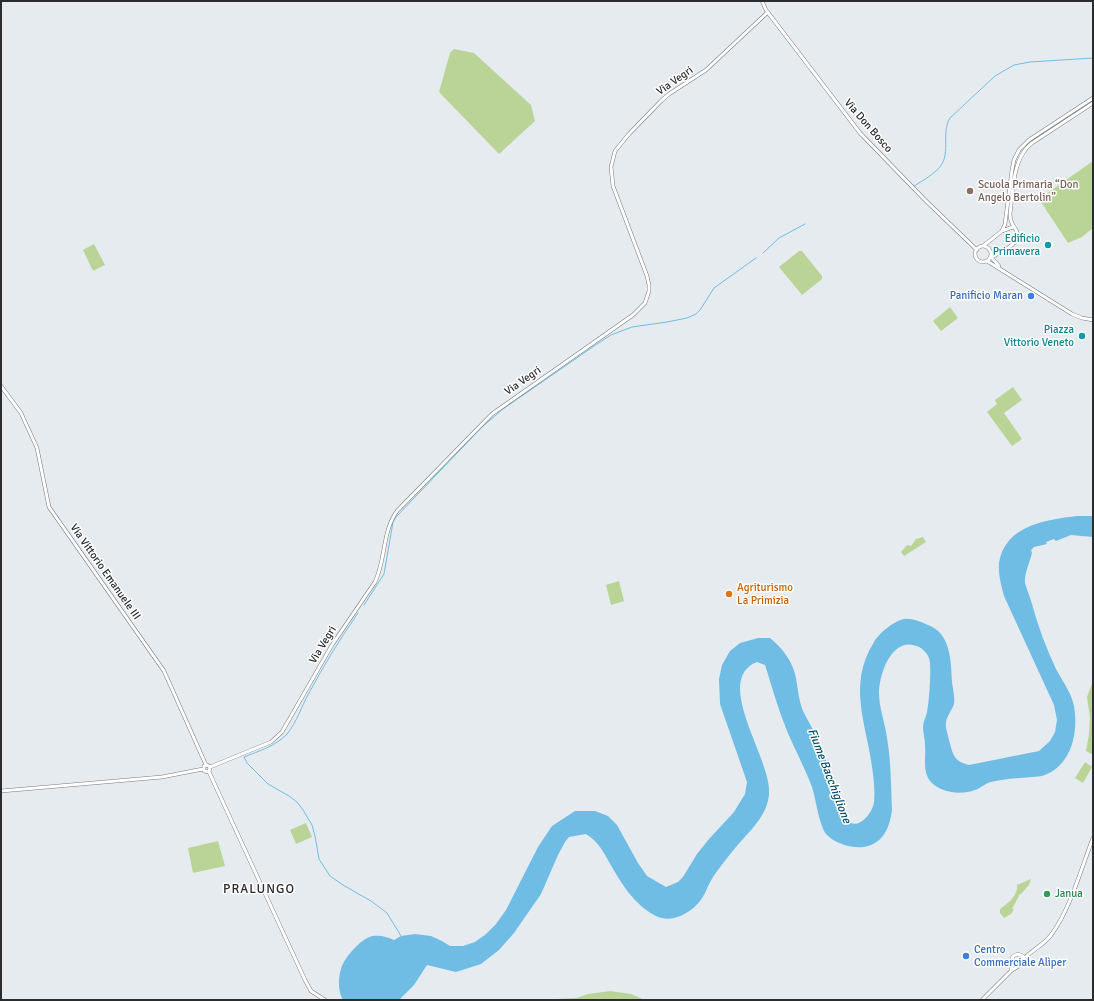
<!DOCTYPE html>
<html>
<head>
<meta charset="utf-8">
<style>
  body { margin:0 }
  #map { position:relative; width:1094px; height:1001px; overflow:hidden; background:#e6ebef; font-family:Signika,sans-serif }
  canvas { display:block }
  .frame { position:absolute; inset:0; border:2px solid #2a2c2d; pointer-events:none }
</style>
</head>
<body>
<div id="map">
<canvas width="1094" height="1001"></canvas>
<div class="frame"></div>
</div>
<script>
const c = document.querySelector('canvas').getContext('2d');
c.lineJoin = 'round';
function fillPath(path, color) { c.fillStyle = color; c.fill(path, 'evenodd'); }
function trace(path, color, width, dash) { c.strokeStyle = color; c.lineWidth = width; c.lineCap = dash ? 'butt' : 'round'; c.setLineDash(dash || []); c.stroke(path); }
function drawText(font, color, halo, rows, align = 'center') {
  c.font = font + ' Signika,sans-serif'; c.lineWidth = 3; c.setLineDash([]); c.textBaseline = 'middle'; c.strokeStyle = halo; c.fillStyle = color; for (const [text, x, y, turn = 0] of rows) {
    c.save(); c.translate(x, y); c.rotate((+turn || 0) * Math.PI / 180); c.textAlign = isNaN(turn) ? turn : align; if (halo) c.strokeText(text, 0, 0); c.fillText(text, 0, 0); c.restore();
  }
}
const green = new Path2D(`
  M454,49l20,4 57,52 4,16 -36,33 -60,-62 11,-39z
  M1093,161v67l-11,9 -14,6 -29,-44z
  M94,244l11,21 -12,6 -10,-21z
  M799,251h3l20,25v3l-20,16 -23,-28z
  M950,307l8,11 -17,13 -8,-10z
  M1013,387l9,13 -18,13 18,26 -10,7 -25,-34 10,-8 -2,-4z
  M923,537l3,5 -22,14 -3,-4 6,-7 4,1 5,-7z
  M619,581l5,20 -13,4 -5,-20z
  M1093,681v74l-7,-4 3,-17 1,-16 -3,-21z
  M1085,762l7,5 -9,16 -8,-5z
  M306,823l6,14 -16,7 -6,-14z
  M218,841l7,25 -32,7 -5,-25z
  M1031,879l-2,6 -8,9h-1l-8,15h2l-3,5 -7,4 -4,-5v-4c8,-6 18,-13 17,-24z
  M610,991l21,3 14,6h-110l41,-2 12,-4z`);
const water = new Path2D(`
  M1077,516h16v21l-22,-2 -15,6 -2,-2 -8,3 1,2 -13,3 -3,3 1,3c-2,9 -8,21 -7,30 2,7 5,14 7,21 6,22 14,44 24,65 6,11 14,22 17,33 7,28 -1,65 -31,74 -17,2 -35,2 -51,6 -7,2 -10,6 -16,8 -15,6 -39,2 -47,-12 -5,-10 -2,-23 -3,-33 0,-6 -2,-12 -2,-18 0,-5 3,-10 4,-15 2,-8 5,-47 2,-54 -2,-5 -6,-9 -10,-11 -26,-13 -40,26 -40,46 0,15 6,29 8,45 4,23 4,48 5,72 -2,15 -7,31 -24,36 -13,4 -33,-2 -42,-12 -7,-10 -10,-34 -14,-47 -7,-19 -17,-37 -25,-56 -9,-22 -15,-44 -22,-66l-8,-3c-46,18 17,100 12,133 -2,18 -14,31 -26,44 -10,11 -21,25 -30,38 -8,13 -8,22 -21,32 -10,8 -24,13 -36,7 -20,-10 -34,-31 -44,-49 -8,-14 -13,-25 -26,-33l-17,3 -4,5 -7,13 -17,39 -27,39 -15,17 -18,14 -25,8 -29,-7 -13,20 -15,15h-56c-5,-8 -5,-22 -2,-31 3,-11 20,-31 32,-33 8,-1 14,1 21,4l7,-4 14,-2 16,2 11,5 8,5h13l12,-4 11,-8 10,-10 10,-14 32,-63 14,-21 23,-15h20l13,5 9,9 21,38 9,13 19,11 12,-5 5,-5 14,-23 12,-15 25,-27 11,-18 2,-12 -27,-78 -1,-25 3,-14 8,-14 10,-8 18,-5h12c12,10 21,21 25,36 3,12 3,25 8,37 4,8 9,16 13,25 5,12 11,26 15,38 5,14 6,33 15,45 11,14 27,-6 28,-17 1,-9 0,-19 -1,-28 -5,-48 -27,-87 1,-132 5,-9 20,-21 30,-23 8,-1 17,3 24,6 23,8 23,37 24,57 1,7 3,16 2,22 -2,6 -7,12 -8,18 -1,6 2,12 3,18 4,14 4,21 20,25l70,-14 11,-10 5,-9 2,-12 -3,-15 -50,-109c-3,-11 -6,-23 -5,-33 6,-38 47,-43 78,-47z`);
const stream = new Path2D(`
  M914,186c8,-5 17,-10 23,-16 16,-14 3,-36 13,-52l45,-42 19,-11 16,-3 63,-4
  M763,253l16,-15 26,-14
  M364,605l20,-31 9,-52 3,-5 86,-90 21,-18 94,-65 14,-9 21,-8 35,-5 20,-4 9,-4 4,-4 14,-22 42,-30
  M358,613c-18,26 -34,52 -49,80 -8,14 -12,29 -22,41 -11,12 -28,17 -43,23l3,6 21,21 21,12 8,6 6,8 9,15 3,11 4,23 11,17 13,9 28,16 16,12 14,23`);
const minor = new Path2D(`
  M762,1l4,9 94,123 65,67 52,50
  M1002,231l3,-7 7,-54 2,-10 5,-10 10,-10 64,-42
  M975 254a8 8 0 1 1 16 0a8 8 0 1 1-16 0Z
  M983,246l19,-15 11,-4
  M987,261l85,53 10,4 11,2
  M999,266l-8,-9c7,-3 28,-13 27,-22 -1,-7 -8,-9 -8,-21 3,-22 2,-56 22,-71l61,-40
  M1,386l20,27 16,35 12,59 115,164 42,94
  M210,767l61,-25 11,-10 50,-87 43,-63c11,-23 7,-50 22,-71l95,-97 141,-99 12,-12 4,-12v-6l-2,-9 -34,-90 -2,-19 4,-16 14,-17 32,-33 8,-7 37,-24 62,-58
  M209,772l-5,-1v-5l3,-1 3,2 -1,5 96,208 6,11 14,9
  M1,791l161,-14 41,-8
  M1023,960c8,-10 20,-14 28,-25 19,-25 30,-66 42,-97
  M1011,971c2,-5 0,-11 2,-15l5,-2 5,2v6l-3,3h-5l-3,-3
  M982,1000l29,-29 9,-6`);
const markers = [
  [970,191,4,"#8d6e63"],
  [1048,245,4,"#0f9aa8"],
  [1031,296,4,"#3f7fe0"],
  [1082,336,4,"#0f9aa8"],
  [729,594,4,"#e8710a"],
  [1047,894,4,"#2e9e5b"],
  [966,956,4,"#3f7fe0"]
];
const streetNames = [
  ["Via Vegri",675,81,-35],
  ["Via Don Bosco",868,126,49],
  ["Via Vegri",523,381,-35],
  ["Via Vittorio Emanuele III",105,572,55],
  ["Via Vegri",323,645,-59]
];
const educationNames = [
  ["Scuola Primaria “Don",978,185],
  ["Angelo Bertolin”",978,198]
];
const cultureNames = [
  ["Edificio",1040,239],
  ["Primavera",1040,252],
  ["Piazza",1074,330],
  ["Vittorio Veneto",1074,343]
];
const shopNames = [
  ["Panificio Maran",1023,296],
  ["Centro",974,950,"left"],
  ["Commerciale Alìper",974,963,"left"]
];
const foodNames = [
  ["Agriturismo",737,588],
  ["La Primizia",737,601]
];
const leisureNames = [
  ["Janua",1055,894]
];
const waterNames = [
  ["Fiume Bacchiglione",829,776,69]
];
const quarterNames = [
  ["PRALUNGO",259,890]
];
fillPath(green, '#bad498');
fillPath(water, '#6fbde4');
trace(stream, '#6fbde4', 1);
trace(minor, '#777b7e', 4);
trace(minor, '#fff', 3);
for (const [x, y, r, color] of markers) { const dot = new Path2D(); dot.arc(x, y, r, 0, 2 * Math.PI); c.fillStyle = color; c.fill(dot); trace(dot, '#fff', 1.5); }
drawText('11px', '#2a2c2d', '#fff', streetNames);
drawText('11px', '#785e54', '#fff', educationNames, 'left');
drawText('11px', '#0d838f', '#fff', cultureNames, 'right');
drawText('11px', '#366cbe', '#fff', shopNames, 'right');
drawText('11px', '#c56008', '#fff', foodNames, 'left');
drawText('11px', '#27864d', '#fff', leisureNames, 'left');
drawText('italic 12px', '#054a64', '#fff', waterNames);
c.letterSpacing = '1px';
drawText('13px', '#2a2c2d', '#fff', quarterNames);
c.letterSpacing = '0px';
</script>
</body>
</html>
